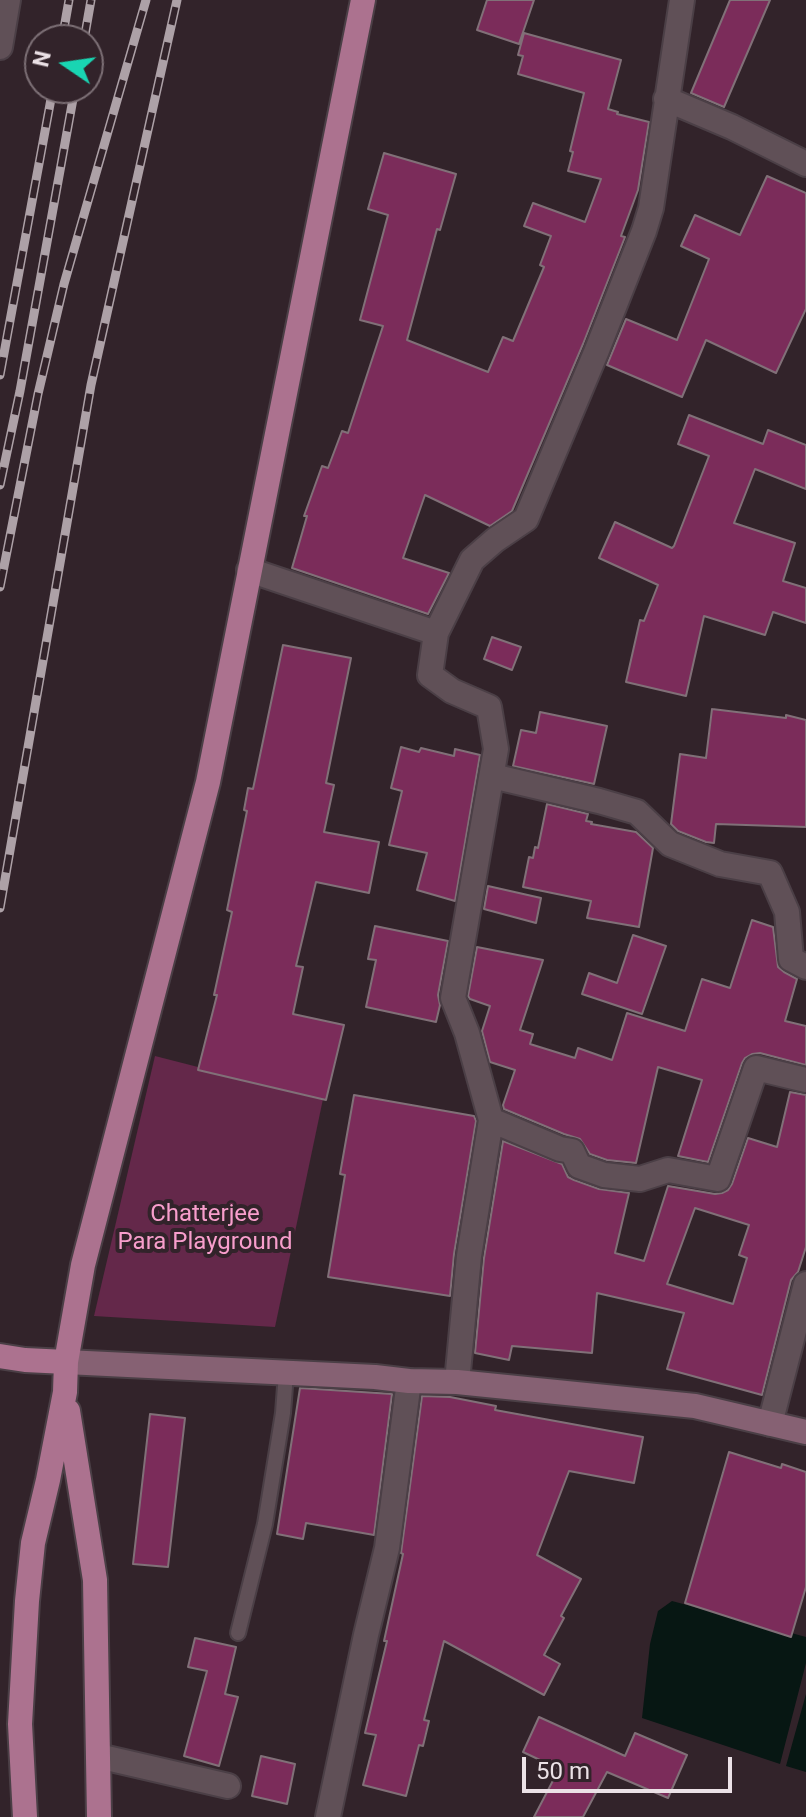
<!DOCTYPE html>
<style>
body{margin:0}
#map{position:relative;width:806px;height:1817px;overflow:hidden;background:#32232a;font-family:Roboto,sans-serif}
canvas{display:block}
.north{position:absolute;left:24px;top:24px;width:80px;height:80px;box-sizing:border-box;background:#32232a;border:2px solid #7c6f75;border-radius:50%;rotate:283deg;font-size:22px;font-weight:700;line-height:32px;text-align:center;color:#ebe1e6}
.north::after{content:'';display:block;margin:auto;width:28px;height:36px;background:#19d5b2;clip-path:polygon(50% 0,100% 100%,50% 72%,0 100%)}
.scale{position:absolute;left:522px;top:1757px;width:210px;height:36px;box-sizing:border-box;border:4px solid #ebe1e6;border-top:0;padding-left:10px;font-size:24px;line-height:28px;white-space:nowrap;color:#ebe1e6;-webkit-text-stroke:6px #32232a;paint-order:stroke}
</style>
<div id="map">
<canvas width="806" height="1817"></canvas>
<div class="north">N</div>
<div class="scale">50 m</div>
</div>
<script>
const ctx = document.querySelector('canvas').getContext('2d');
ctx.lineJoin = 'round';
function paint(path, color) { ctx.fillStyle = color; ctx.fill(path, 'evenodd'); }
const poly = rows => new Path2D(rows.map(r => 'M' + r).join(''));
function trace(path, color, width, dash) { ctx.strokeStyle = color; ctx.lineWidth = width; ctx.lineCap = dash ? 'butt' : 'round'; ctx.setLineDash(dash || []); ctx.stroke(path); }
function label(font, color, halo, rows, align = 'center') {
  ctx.font = font + ' Roboto,sans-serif'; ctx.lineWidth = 8; ctx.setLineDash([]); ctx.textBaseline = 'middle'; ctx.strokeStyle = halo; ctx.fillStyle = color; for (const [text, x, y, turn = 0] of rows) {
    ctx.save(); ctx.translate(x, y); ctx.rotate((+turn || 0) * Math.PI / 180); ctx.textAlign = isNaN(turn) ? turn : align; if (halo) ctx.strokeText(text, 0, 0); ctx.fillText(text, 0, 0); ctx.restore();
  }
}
const green = poly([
 [155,1056,323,1099,275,1327,94,1316]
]);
const water = poly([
 [672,1601,806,1637,806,1663,780,1764,642,1718,650,1644,658,1611],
 [806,1694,806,1772,786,1766]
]);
const building = poly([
 [487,0,534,0,519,44,477,30,487,0],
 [730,0,770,0,724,107,691,93,730,0],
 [524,33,621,60,608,109,618,112,617,114,649,122,638,190,621,236,625,237,583,344,512,511,490,526,425,495,403,558,449,573,428,614,292,568,307,516,304,516,322,466,328,468,342,431,348,433,383,326,360,320,388,215,368,209,384,153,456,174,440,230,437,229,407,340,488,372,503,337,513,341,544,267,540,265,551,236,524,226,533,203,585,222,601,179,568,171,573,152,570,151,584,93,518,74,523,56,518,55,524,33],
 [767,176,806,193,806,309,776,373,706,340,682,397,607,365,626,319,677,340,709,259,681,246,695,215,740,235,767,176],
 [689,415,763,444,768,430,806,445,806,489,755,469,734,523,795,543,783,581,806,588,806,623,773,612,765,635,704,616,686,696,626,682,640,620,644,621,658,585,599,558,615,522,672,548,674,546,709,456,678,444,689,415],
 [492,637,521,647,512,670,484,659,492,637],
 [283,645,351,658,326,783,334,785,324,832,379,842,369,893,316,882,296,966,303,967,293,1014,344,1025,326,1100,198,1070,217,995,214,995,232,912,227,910,247,811,244,810,248,788,253,789,283,645],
 [712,709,786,718,786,715,806,720,806,827,716,824,714,843,706,842,678,831,671,824,680,754,706,758,712,709],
 [540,712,607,726,594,784,513,766,521,730,536,733,540,712],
 [401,747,419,752,421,748,454,756,455,749,480,755,455,901,417,890,427,853,389,845,402,791,391,788,401,747],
 [547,804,588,814,586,821,592,822,591,824,636,832,653,848,639,927,587,918,591,901,523,887,529,857,533,858,535,847,538,848,547,804],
 [488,886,541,898,536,923,484,909,488,886],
 [752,920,773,927,778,967,784,972,797,979,785,1021,806,1026,806,1065,760,1053,752,1054,745,1058,742,1063,708,1162,678,1156,702,1080,658,1067,636,1163,607,1160,590,1154,580,1139,564,1134,504,1109,503,1105,515,1070,490,1062,482,1031,490,1006,470,999,468,996,477,947,543,960,520,1030,533,1034,530,1044,575,1058,578,1048,612,1060,627,1013,685,1031,702,979,730,988,752,920],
 [375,926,448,941,438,995,440,1005,436,1022,366,1007,376,960,368,959,375,926],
 [633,935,666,946,642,1014,582,994,589,973,617,983,633,935],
 [790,1092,806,1095,806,1247,798,1272,791,1280,762,1395,667,1369,684,1313,597,1293,592,1353,512,1346,509,1360,475,1353,484,1258,503,1141,562,1164,568,1177,574,1180,599,1189,629,1193,615,1253,644,1261,668,1186,715,1194,722,1193,728,1190,732,1184,748,1138,777,1147,790,1092],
 [695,1208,749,1225,739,1255,747,1258,733,1304,667,1284,695,1208],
 [354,1095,474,1116,476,1121,454,1254,450,1296,328,1277,345,1175,340,1174,354,1095],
 [300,1388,392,1394,374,1535,306,1523,303,1539,277,1534,300,1388],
 [422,1396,450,1397,496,1406,495,1410,643,1437,634,1483,569,1471,537,1555,581,1579,561,1616,564,1618,544,1655,560,1664,544,1695,444,1641,424,1720,429,1721,423,1746,419,1745,406,1796,363,1785,376,1735,365,1733,387,1641,384,1641,403,1554,401,1553,422,1396],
 [150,1414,185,1418,168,1567,133,1564,150,1414],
 [729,1452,781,1468,782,1464,806,1472,806,1587,791,1637,685,1603,729,1452],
 [195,1638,236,1647,225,1694,238,1697,219,1766,184,1756,207,1671,188,1667,195,1638],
 [539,1717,625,1756,635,1733,687,1755,668,1798,607,1772,583,1817,534,1817,559,1769,523,1752,539,1717],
 [261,1756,295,1764,287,1804,252,1796,261,1756]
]);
const lane = poly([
 [238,1633,265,1524,283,1413,286,1373]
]);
const street = poly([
 [0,47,8,0],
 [666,99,732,127,806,164],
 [249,570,436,633],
 [492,776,599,801,637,812,670,844,720,864,770,873,787,912,791,959,806,967],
 [491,1120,560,1149,572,1151,579,1166,604,1175,640,1179,668,1170,718,1179,756,1068,806,1080],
 [457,1382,469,1256,491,1120,467,1033,453,998,496,749,489,707,452,691,430,675,436,633,472,560,495,540,526,519,597,350,644,231,651,208,682,0],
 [770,1424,806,1284],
 [98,1756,228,1786],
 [328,1817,366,1635,387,1548,409,1381]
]);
const secondary = poly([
 [66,1362,375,1377,409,1381,457,1382,695,1406,806,1432]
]);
const primary = poly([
 [0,1356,25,1360,66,1362],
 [68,1411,95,1580,99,1817],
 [25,1817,20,1724,27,1601,33,1543,48,1480,65,1392,66,1362,83,1265,208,782,363,0]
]);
const rail = poly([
 [62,40,69,0],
 [84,40,91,0],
 [0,375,53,88],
 [0,485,20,391,75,88],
 [0,587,38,394,64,284,146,0],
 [0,908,91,385,177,0]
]);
const parkNames = [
 ["Chatterjee",205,1215],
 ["Para Playground",205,1243]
];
paint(green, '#64284a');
paint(water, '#071713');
paint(building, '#7b2c5a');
trace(building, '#817078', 2);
trace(lane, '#4b3f46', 18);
trace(street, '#4b3f46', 28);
trace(secondary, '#4b3f46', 28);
trace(primary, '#4b3f46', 28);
trace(lane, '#605057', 14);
trace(street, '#605057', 24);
trace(secondary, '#866173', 24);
trace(primary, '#ac728f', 24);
trace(rail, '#ada1a7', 9);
trace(rail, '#32232a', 6, [18]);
label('24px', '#f89ecc', '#32232a', parkNames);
</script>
